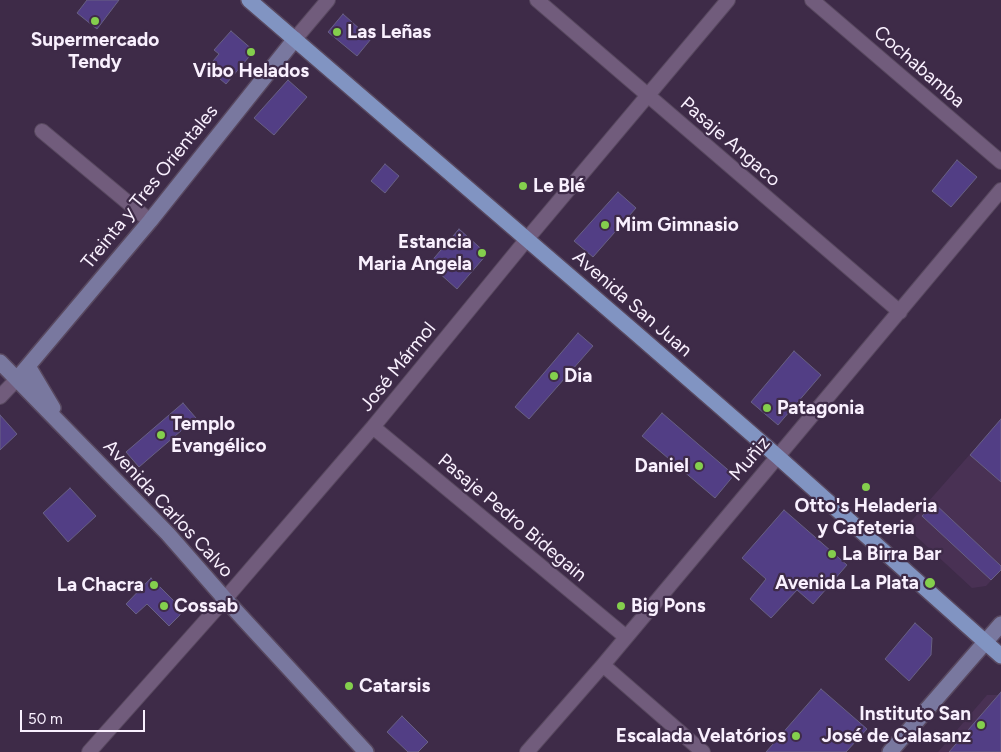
<!DOCTYPE html>
<meta charset="utf-8">
<style>
body{margin:0}
#map{position:relative;width:1001px;height:752px;overflow:hidden;background:#3e2b48;font-family:Figtree,sans-serif}
canvas{display:block}
.scale{position:absolute;left:20px;top:710px;width:125px;height:22px;box-sizing:border-box;border:2px solid #f9f0fe;border-top:0;padding-left:6px;font-size:15px;line-height:18px;white-space:nowrap;color:#f9f0fe;-webkit-text-stroke:4px #3e2b48;paint-order:stroke}
</style>
<div id="map">
<canvas width="1001" height="752"></canvas>
<div class="scale">50 m</div>
</div>
<script>
const ctx = document.querySelector('canvas').getContext('2d');
ctx.lineJoin = 'round';
function paint(path, color) { ctx.fillStyle = color; ctx.fill(path, 'evenodd'); }
const poly = rows => new Path2D(rows.map(r => 'M' + r).join(''));
function trace(path, color, width, dash) { ctx.strokeStyle = color; ctx.lineWidth = width; ctx.lineCap = dash ? 'butt' : 'round'; ctx.setLineDash(dash || []); ctx.stroke(path); }
function label(font, color, halo, rows, align = 'center') {
  ctx.font = font + ' Figtree,sans-serif'; ctx.lineWidth = 4.5; ctx.setLineDash([]); ctx.textBaseline = 'middle'; ctx.strokeStyle = halo; ctx.fillStyle = color; for (const [text, x, y, turn = 0] of rows) {
    ctx.save(); ctx.translate(x, y); ctx.rotate((+turn || 0) * Math.PI / 180); ctx.textAlign = isNaN(turn) ? turn : align; if (halo) ctx.strokeText(text, 0, 0); ctx.fillText(text, 0, 0); ctx.restore();
  }
}
const built = poly([
 [1001,419,1001,570,986,586,972,588,906,527],
 [987,695,998,695,1001,697,1001,752,938,752]
]);
const building = poly([
 [87,0,119,0,97,29,77,13,87,0],
 [343,14,371,39,357,56,328,32,343,14],
 [231,31,254,51,226,84,207,68,219,54,214,50,231,31],
 [288,80,307,97,274,135,254,118,288,80],
 [957,160,977,177,951,207,932,191,957,160],
 [385,164,399,176,385,193,371,181,385,164],
 [618,192,636,208,593,257,574,241,618,192],
 [459,229,487,254,457,289,429,264,459,229],
 [578,333,593,346,529,419,515,407,578,333],
 [794,351,821,375,778,425,751,402,794,351],
 [183,403,196,418,139,467,126,452,183,403],
 [662,413,734,475,715,498,642,436,662,413],
 [0,415,17,434,0,450,0,415],
 [1001,419,1001,482,970,455,1001,419],
 [70,488,96,516,68,542,43,513,70,488],
 [934,503,1001,566,1001,570,991,580,922,516,934,503],
 [784,510,847,565,813,604,797,590,771,618,750,599,766,579,742,558,784,510],
 [151,578,181,608,180,615,169,626,147,604,136,614,126,604,151,578],
 [915,623,932,638,931,655,909,681,885,659,915,623],
 [821,689,867,729,846,752,766,752,821,689],
 [1001,692,1001,752,949,752,1001,692],
 [402,716,428,742,418,752,408,752,387,732,402,716]
]);
const street = poly([
 [537,0,900,312],
 [812,0,1001,162],
 [295,39,328,0],
 [42,131,150,221],
 [0,397,17,379],
 [373,427,626,637],
 [603,665,703,752],
 [89,752,225,599,373,427,527,239,728,0],
 [527,752,603,665,1001,190]
]);
const secondary = poly([
 [0,362,168,534,225,599,366,752],
 [28,366,53,408],
 [17,379,150,221,295,39],
 [890,752,1001,624]
]);
const primary = poly([
 [249,0,631,329,777,456,1001,656]
]);
const markers = [
 [95,21,5,"#84cf4d"],
 [337,32,5,"#84cf4d"],
 [251,52,5,"#84cf4d"],
 [523,186,5,"#84cf4d"],
 [605,225,5,"#84cf4d"],
 [482,253,5,"#84cf4d"],
 [554,376,5,"#84cf4d"],
 [767,408,5,"#84cf4d"],
 [161,435,5,"#84cf4d"],
 [699,466,5,"#84cf4d"],
 [866,487,5,"#84cf4d"],
 [832,554,5,"#84cf4d"],
 [930,583,6,"#84cf4d"],
 [154,585,5,"#84cf4d"],
 [164,606,5,"#84cf4d"],
 [621,606,5,"#84cf4d"],
 [349,686,5,"#84cf4d"],
 [981,725,5,"#84cf4d"],
 [796,736,5,"#84cf4d"]
];
const poiNames = [
 ["Las Leñas",347,32],
 ["Supermercado",95,40,"center"],
 ["Tendy",95,62,"center"],
 ["Vibo Helados",251,71,"center"],
 ["Le Blé",533,186],
 ["Mim Gimnasio",615,225],
 ["Estancia",472,242,"right"],
 ["Maria Angela",472,264,"right"],
 ["Dia",564,376],
 ["Patagonia",777,408],
 ["Templo",171,424],
 ["Evangélico",171,446],
 ["Daniel",689,466,"right"],
 ["Otto's Heladeria",866,506,"center"],
 ["y Cafeteria",866,528,"center"],
 ["La Birra Bar",842,554],
 ["Avenida La Plata",919,583,"right"],
 ["La Chacra",144,585,"right"],
 ["Cossab",174,606],
 ["Big Pons",631,606],
 ["Catarsis",359,686],
 ["Instituto San",971,714,"right"],
 ["José de Calasanz",971,736,"right"],
 ["Escalada Velatórios",786,736,"right"]
];
const streetNames = [
 ["Cochabamba",919,67,41],
 ["Pasaje Angaco",730,142,41],
 ["Treinta y Tres Orientales",150,187,-51],
 ["Avenida San Juan",632,304,41],
 ["José Mármol",398,367,-51],
 ["Muñiz",750,459,-50],
 ["Avenida Carlos Calvo",168,509,47],
 ["Pasaje Pedro Bidegain",512,518,40]
];
paint(built, '#493154');
paint(building, '#523e85');
trace(building, '#686083', 1);
trace(street, '#58485f', 16);
trace(secondary, '#58485f', 18);
trace(primary, '#58485f', 18);
trace(street, '#715c7c', 14);
trace(secondary, '#79789f', 15);
trace(primary, '#8194c2', 15);
for (const [x, y, r, color] of markers) { const dot = new Path2D(); dot.arc(x, y, r, 0, 2 * Math.PI); ctx.fillStyle = color; ctx.fill(dot); trace(dot, '#3e2b48', 2); }
label('bold 19px', '#f9f0fe', '#3e2b48', poiNames, 'left');
label('19px', '#f9f0fe', '#3e2b48', streetNames);
</script>
